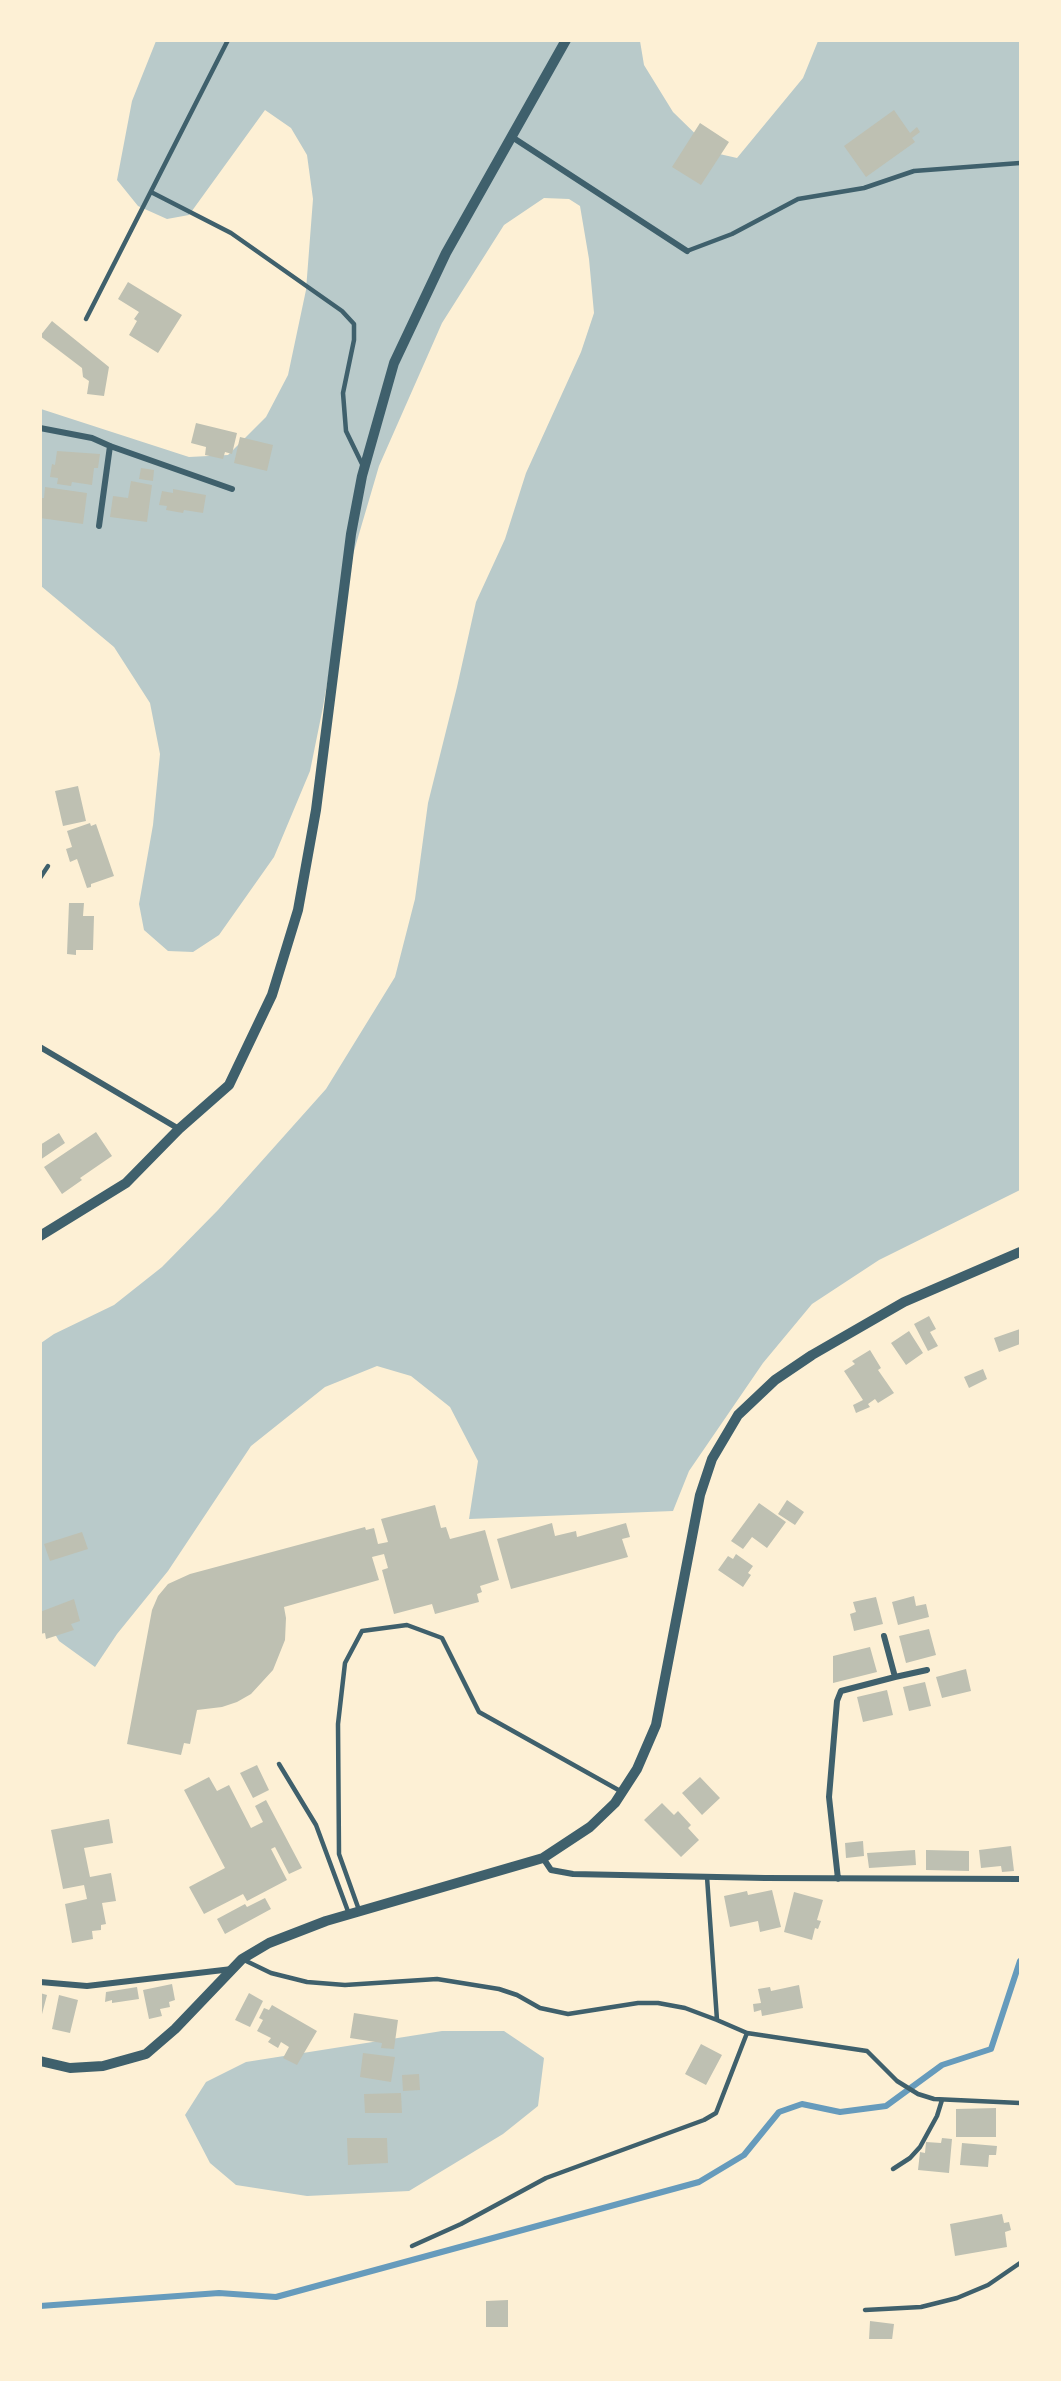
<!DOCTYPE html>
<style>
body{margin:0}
#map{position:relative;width:1061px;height:2381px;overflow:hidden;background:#fdf0d5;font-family:Bitter,serif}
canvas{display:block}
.frame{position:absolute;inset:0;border:42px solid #fdf0d5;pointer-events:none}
</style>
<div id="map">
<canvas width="1061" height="2381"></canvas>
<div class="frame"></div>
</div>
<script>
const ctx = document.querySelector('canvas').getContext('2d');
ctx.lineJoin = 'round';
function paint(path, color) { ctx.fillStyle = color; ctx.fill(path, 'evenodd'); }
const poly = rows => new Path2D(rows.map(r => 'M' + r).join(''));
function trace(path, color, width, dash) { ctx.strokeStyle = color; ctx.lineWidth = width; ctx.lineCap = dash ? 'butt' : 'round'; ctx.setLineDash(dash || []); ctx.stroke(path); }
const green = poly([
 [156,41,640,41,644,65,673,112,715,153,737,158,803,78,818,41,1020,41,1020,1190,879,1260,812,1304,763,1363,689,1471,673,1511,469,1519,478,1461,450,1407,411,1376,377,1366,325,1387,251,1446,168,1571,117,1634,95,1667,59,1641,41,1610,41,1343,54,1334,114,1305,162,1267,218,1210,326,1089,395,977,415,899,428,803,457,687,476,602,505,539,526,473,581,352,594,313,589,259,580,206,569,199,544,198,504,225,442,323,379,466,344,585,323,707,310,771,274,857,219,935,193,952,168,951,144,930,139,904,153,825,160,754,150,703,114,647,41,586,41,409,189,457,228,455,266,417,288,375,306,290,313,199,307,155,291,128,265,110,189,215,167,219,138,206,117,180,132,101],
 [442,2031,504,2031,544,2058,538,2106,503,2134,409,2191,307,2196,236,2185,210,2163,185,2115,206,2082,246,2062]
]);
const stream = poly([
 [40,2306,219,2293,276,2297,699,2182,744,2155,779,2112,802,2104,840,2112,886,2106,942,2065,991,2049,1020,1961]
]);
const building = poly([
 [894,110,910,133,917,127,920,132,912,138,915,142,866,177,844,146],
 [700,123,729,142,701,185,672,167],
 [128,282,182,315,158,353,129,335,137,321,134,319,139,312,118,299],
 [52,321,109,367,104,396,87,394,89,381,83,377,82,368,40,336],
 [196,423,237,433,232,454,225,452,223,459,205,455,206,447,191,443],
 [240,437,273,445,267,471,234,463],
 [57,451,100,454,98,468,94,468,92,485,72,482,71,486,57,484,58,478,50,477,52,464,55,465],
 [141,468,154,470,153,481,139,479],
 [131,481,152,485,147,522,110,517,113,496,128,498],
 [45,487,87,493,83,524,40,518,41,498,44,498],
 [173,489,206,495,203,513,184,510,183,513,166,510,167,506,159,505,162,491,173,493],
 [78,786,86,821,63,826,55,791],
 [90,823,91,826,96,824,114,876,91,884,91,887,87,888,77,859,70,862,66,849,72,847,67,831],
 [69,903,84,903,83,916,94,916,93,950,76,950,76,955,67,954],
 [96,1132,112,1156,80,1178,82,1180,62,1194,44,1167],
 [59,1133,65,1143,40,1160,40,1145],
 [929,1316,936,1329,930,1332,938,1346,928,1351,914,1324],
 [1020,1329,1020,1344,999,1352,994,1338],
 [909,1331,923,1353,906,1365,891,1343],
 [870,1350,881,1368,878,1370,894,1393,878,1403,875,1399,868,1404,870,1407,856,1413,853,1405,863,1400,844,1371,855,1364,852,1361],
 [983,1369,987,1379,969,1388,964,1377],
 [787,1500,804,1512,795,1525,778,1514],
 [759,1503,786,1522,767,1548,752,1537,743,1549,731,1541],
 [435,1505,441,1528,446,1527,450,1539,485,1530,499,1580,480,1586,482,1592,477,1594,479,1602,435,1614,432,1604,394,1614,382,1570,388,1568,384,1554,372,1557,379,1580,284,1607,286,1618,285,1640,273,1670,251,1694,237,1702,222,1707,197,1710,190,1744,184,1743,181,1755,127,1744,152,1610,158,1596,168,1584,190,1574,365,1527,366,1530,374,1528,378,1544,388,1542,381,1519],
 [552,1523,555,1536,576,1531,577,1537,626,1523,630,1537,622,1539,628,1557,511,1589,497,1539],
 [82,1532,88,1549,50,1561,44,1544],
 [736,1554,753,1566,748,1573,751,1575,743,1587,718,1570,728,1556,733,1559],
 [914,1596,916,1606,926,1604,929,1617,898,1625,892,1602],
 [876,1597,883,1624,854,1631,850,1614,856,1612,853,1602],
 [74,1599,80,1621,71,1624,74,1630,46,1639,45,1633,40,1634,40,1612],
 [929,1629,936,1655,906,1663,899,1636],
 [870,1647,877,1672,833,1683,833,1656],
 [966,1669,971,1691,942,1698,936,1677],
 [925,1682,931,1706,909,1711,903,1687],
 [887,1690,893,1715,863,1722,857,1697],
 [257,1765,269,1790,253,1798,240,1773],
 [209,1777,217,1791,229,1785,251,1828,263,1822,255,1806,266,1800,302,1868,289,1874,275,1847,271,1849,287,1880,247,1901,243,1894,204,1914,189,1887,225,1868,184,1790],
 [700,1777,720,1798,702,1815,682,1793],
 [662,1803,674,1815,678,1811,691,1825,688,1828,699,1840,681,1857,644,1820],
 [109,1819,113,1843,84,1848,90,1877,111,1873,116,1901,102,1903,106,1924,101,1925,101,1930,92,1931,93,1939,72,1943,65,1904,87,1899,84,1885,63,1889,51,1830],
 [863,1841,864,1856,846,1858,845,1843],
 [1011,1846,1014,1871,1002,1872,1001,1866,981,1868,979,1850],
 [915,1850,916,1865,869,1868,867,1853],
 [926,1850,969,1851,969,1871,926,1870],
 [772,1890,781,1927,760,1932,758,1921,730,1927,724,1896,747,1891,748,1895],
 [794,1892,823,1900,817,1920,821,1921,818,1929,815,1928,812,1940,784,1932],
 [265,1898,271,1909,225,1934,217,1919,245,1904,247,1907],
 [172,1984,175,2000,169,2002,170,2007,160,2009,162,2016,149,2019,143,1990],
 [799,1985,803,2008,762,2016,761,2010,754,2012,753,2004,761,2003,758,1989,770,1987,771,1991],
 [137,1987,139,1999,112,2003,112,2000,105,2002,106,1992],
 [40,1993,47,1995,41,2018,40,2017],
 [249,1993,263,2001,250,2027,235,2020],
 [59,1995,78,2000,70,2033,52,2029],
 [272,2005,317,2031,297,2065,283,2058,289,2047,281,2042,278,2048,268,2042,271,2038,257,2031,263,2020,259,2018,264,2008,269,2010],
 [354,2013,398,2020,394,2049,381,2048,382,2043,350,2038],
 [701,2044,722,2055,706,2085,685,2074],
 [363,2053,395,2057,391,2082,360,2077],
 [419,2074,420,2090,403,2091,402,2075],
 [401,2093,402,2113,365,2113,364,2094],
 [996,2108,996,2137,956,2137,956,2109],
 [347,2138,387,2138,388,2163,348,2165],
 [942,2138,952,2139,949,2173,918,2170,920,2152,925,2153,926,2142,941,2143],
 [962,2143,997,2146,996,2155,989,2155,988,2167,960,2165],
 [1002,2214,1004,2223,1009,2222,1011,2230,1005,2232,1007,2247,955,2256,950,2224],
 [508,2300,508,2327,486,2327,486,2301],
 [870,2321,894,2324,892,2340,869,2340]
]);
const service = poly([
 [151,192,231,233,342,311,354,324,354,340,343,393,346,431,363,466],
 [687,251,732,234,798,199,864,188,914,171,1020,163],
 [86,319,228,40],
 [40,878,48,866],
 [279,1764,316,1825,349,1914],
 [359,1910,339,1854,338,1724,345,1663,362,1631,407,1625,442,1638,479,1712,622,1792],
 [242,1959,271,1973,307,1982,345,1985,437,1979,499,1989,517,1995,540,2008,568,2014,638,2003,658,2003,685,2008,717,2020],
 [747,2033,867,2051,897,2081,918,2094,934,2099,1020,2103],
 [893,2169,910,2158,920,2147,937,2116,942,2100],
 [412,2246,461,2224,546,2178,704,2120,716,2113,747,2033,717,2020,707,1877],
 [865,2310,921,2307,957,2298,988,2285,1020,2263]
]);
const minor = poly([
 [512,137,687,251],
 [40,428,92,438,110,446,232,489],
 [99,526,110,446],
 [40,1047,179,1129],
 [895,1677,927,1670],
 [543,1858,551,1870,573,1874,765,1878,1020,1879],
 [838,1879,829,1797,837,1701,841,1691,895,1677,884,1636],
 [40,1982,87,1986,232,1969]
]);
const tertiary = poly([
 [40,1236,126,1183,179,1129,229,1085,272,995,298,910,316,810,351,534,362,476,394,363,446,253,566,40],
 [40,2061,70,2068,103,2066,146,2054,175,2029,242,1959,269,1943,326,1921,543,1858,590,1827,615,1803,637,1769,656,1725,700,1495,712,1459,738,1415,775,1380,812,1355,904,1302,1020,1252]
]);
paint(green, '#b9caca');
trace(stream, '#669bbc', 6);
paint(building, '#bec0b2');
trace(service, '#3f606c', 4.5);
trace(minor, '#3f606c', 6);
trace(tertiary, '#3f606c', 10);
</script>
